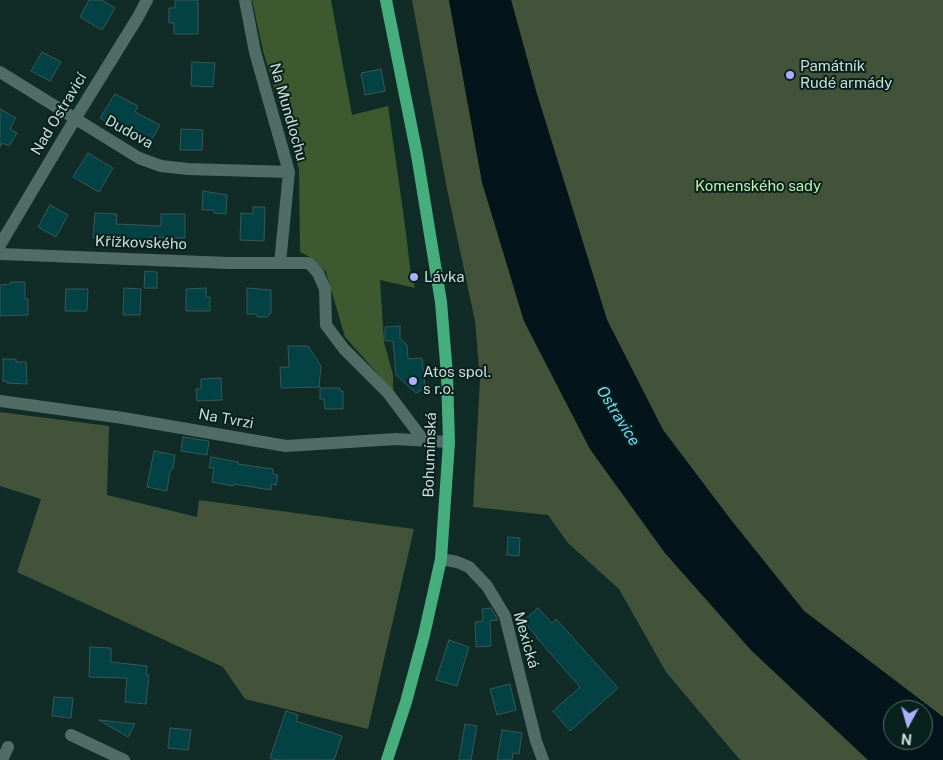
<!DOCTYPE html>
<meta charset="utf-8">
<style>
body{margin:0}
#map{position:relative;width:943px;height:760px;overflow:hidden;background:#112c27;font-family:"Public Sans",sans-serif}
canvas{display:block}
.north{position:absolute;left:883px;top:700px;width:50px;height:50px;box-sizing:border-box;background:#07221d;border:1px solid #576d68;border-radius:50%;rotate:186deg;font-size:14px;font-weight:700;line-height:20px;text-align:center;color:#ceddd9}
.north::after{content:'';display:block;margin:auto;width:18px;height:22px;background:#acaffb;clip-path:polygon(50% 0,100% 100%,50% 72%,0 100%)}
</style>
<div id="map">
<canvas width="943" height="760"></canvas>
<div class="north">N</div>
</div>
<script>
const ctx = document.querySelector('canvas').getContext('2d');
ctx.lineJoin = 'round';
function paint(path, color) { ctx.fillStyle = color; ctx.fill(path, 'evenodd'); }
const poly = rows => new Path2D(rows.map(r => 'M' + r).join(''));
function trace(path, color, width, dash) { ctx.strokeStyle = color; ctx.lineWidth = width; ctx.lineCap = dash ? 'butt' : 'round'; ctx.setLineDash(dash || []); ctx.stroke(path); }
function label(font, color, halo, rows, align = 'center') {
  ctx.font = font + ' "Public Sans",sans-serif'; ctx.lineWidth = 4; ctx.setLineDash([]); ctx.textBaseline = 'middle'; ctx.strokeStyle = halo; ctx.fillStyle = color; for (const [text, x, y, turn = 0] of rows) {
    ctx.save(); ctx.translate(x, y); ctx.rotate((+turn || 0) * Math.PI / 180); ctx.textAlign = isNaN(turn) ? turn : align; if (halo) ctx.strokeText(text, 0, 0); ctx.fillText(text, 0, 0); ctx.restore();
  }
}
const green = poly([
 [412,0,449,0,482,182,524,321,590,449,665,553,751,650,868,760,740,760,666,672,619,589,568,543,548,515,473,507,480,380,475,321,447,189],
 [511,0,943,0,943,717,804,611,731,520,663,430,607,320,536,91],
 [0,412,109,426,107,495,197,517,199,500,414,529,368,729,245,699,223,667,17,572,41,499,0,486]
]);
const forest = poly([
 [252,0,331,0,352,115,388,106,404,218,411,275,415,288,380,280,384,342,393,375,393,391,345,337,326,272,312,258,300,252,299,169,263,51]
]);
const water = poly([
 [449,0,511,0,536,91,607,320,663,430,731,520,804,611,943,717,943,760,868,760,751,650,665,553,590,449,524,321,482,182],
 [893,710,923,710,923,740,893,740]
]);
const building = poly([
 [89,0,102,0,115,8,102,30,80,17,89,0],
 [175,0,198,0,198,34,174,34,174,23,169,23,169,8,175,8,175,0],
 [42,52,61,62,50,81,31,71,42,52],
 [192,62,215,63,213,87,191,86,192,62],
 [381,69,385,91,365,95,361,73,381,69],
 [115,94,138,106,135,112,160,125,148,146,127,134,100,118,115,94],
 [0,109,16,118,10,129,17,133,9,146,2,143,0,147,0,109],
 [181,129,203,130,202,150,180,150,181,129],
 [88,153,113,168,99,192,73,177,88,153],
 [203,191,227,195,226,214,214,213,214,210,202,210,203,191],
 [50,205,68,215,56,237,38,227,50,205],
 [253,207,265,207,264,241,240,240,241,213,253,214,253,207],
 [95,213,117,214,116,224,161,226,161,214,185,214,185,238,149,237,148,241,93,238,95,213],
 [145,271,157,272,157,288,144,288,145,271],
 [11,282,25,282,25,299,28,299,28,315,0,316,0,285,11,284,11,282],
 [124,288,141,289,140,315,123,315,124,288],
 [206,288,206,297,210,297,210,311,186,311,186,289,206,288],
 [247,288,271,290,271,313,267,317,258,317,256,314,247,314,247,288],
 [66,289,88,289,87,311,65,311,66,289],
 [400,326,400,339,407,345,408,359,422,358,425,388,416,393,396,375,393,341,385,341,385,327,400,326],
 [288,346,308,346,321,366,319,387,281,388,280,367,289,367,288,346],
 [3,359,16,359,16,362,26,362,27,384,7,383,7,381,3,381,3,359],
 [221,378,222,400,197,401,196,389,201,389,201,379,221,378],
 [320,388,340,388,340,391,343,391,343,409,325,409,324,399,320,399,320,388],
 [183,437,209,441,207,455,181,451,183,437],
 [154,451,175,455,173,469,170,471,167,491,147,487,154,451],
 [211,457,238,462,238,464,273,469,273,474,278,475,276,485,271,484,271,490,234,484,233,486,212,482,214,468,209,468,211,457],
 [508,537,520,538,519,556,507,555,508,537],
 [491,608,498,620,490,621,491,646,476,647,475,622,483,621,482,609,491,608],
 [538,608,552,623,556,619,618,688,570,731,553,711,580,687,536,637,537,637,523,621,538,608],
 [449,640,469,647,457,686,436,680,449,640],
 [90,647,111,648,111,662,147,666,146,675,149,675,146,704,125,702,127,678,89,677,90,647],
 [510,684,516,710,497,715,490,689,510,684],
 [54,697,73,698,71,718,52,716,54,697],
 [286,711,298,715,296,721,342,736,334,760,277,760,270,758,286,711],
 [99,720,135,724,128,737,99,720],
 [465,724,477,726,471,760,459,760,465,724],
 [170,728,191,730,188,750,168,748,170,728],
 [502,730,522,733,519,754,513,753,512,760,497,760,502,730]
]);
const minor = poly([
 [245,0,255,52,289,172,280,263],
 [0,72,139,158,161,166,188,169,289,172],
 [0,245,75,119,138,17,147,0],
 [0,254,229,263,309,263,318,273,325,289,326,325,344,349,388,393,424,441],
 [0,401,123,418,286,446,396,439,449,442],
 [441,559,457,562,469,567,487,586,505,616,536,741,543,760],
 [71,735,124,760],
 [2,760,8,747]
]);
const major = poly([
 [386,0,417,155,441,302,447,375,449,442,441,559,424,635,406,702,387,760]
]);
const markers = [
 [790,75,5,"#acaffb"],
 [414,277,5,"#acaffb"],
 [413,381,5,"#acaffb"]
];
const poiNames = [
 ["Památník",800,66],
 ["Rudé armády",800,83],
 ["Lávka",424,277],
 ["Atos spol.",423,372],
 ["s r.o.",423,389]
];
const streetNames = [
 ["Na Mundlochu",288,112,74],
 ["Nad Ostravicí",59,114,-59],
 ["Dudova",129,132,29],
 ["Křížkovského",141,243,2],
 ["Na Tvrzi",226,419,10],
 ["Bohumínská",430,455,-88],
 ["Mexická",526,640,74]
];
const parkNames = [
 ["Komenského sady",758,186]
];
const waterNames = [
 ["Ostravice",618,416,58]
];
paint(green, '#42533a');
paint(forest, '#3d5930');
paint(water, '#03151b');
paint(building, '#034244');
trace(building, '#3a5758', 1);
trace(minor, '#506c65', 12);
trace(major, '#46ad7d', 12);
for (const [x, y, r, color] of markers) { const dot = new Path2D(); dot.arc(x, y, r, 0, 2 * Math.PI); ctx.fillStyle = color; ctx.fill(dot); trace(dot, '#07221d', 2); }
label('15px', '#ceddd9', '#07221d', poiNames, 'left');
label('15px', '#ceddd9', '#07221d', streetNames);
label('15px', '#c0eeab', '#07221d', parkNames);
label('italic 16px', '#75d8f6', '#07221d', waterNames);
</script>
